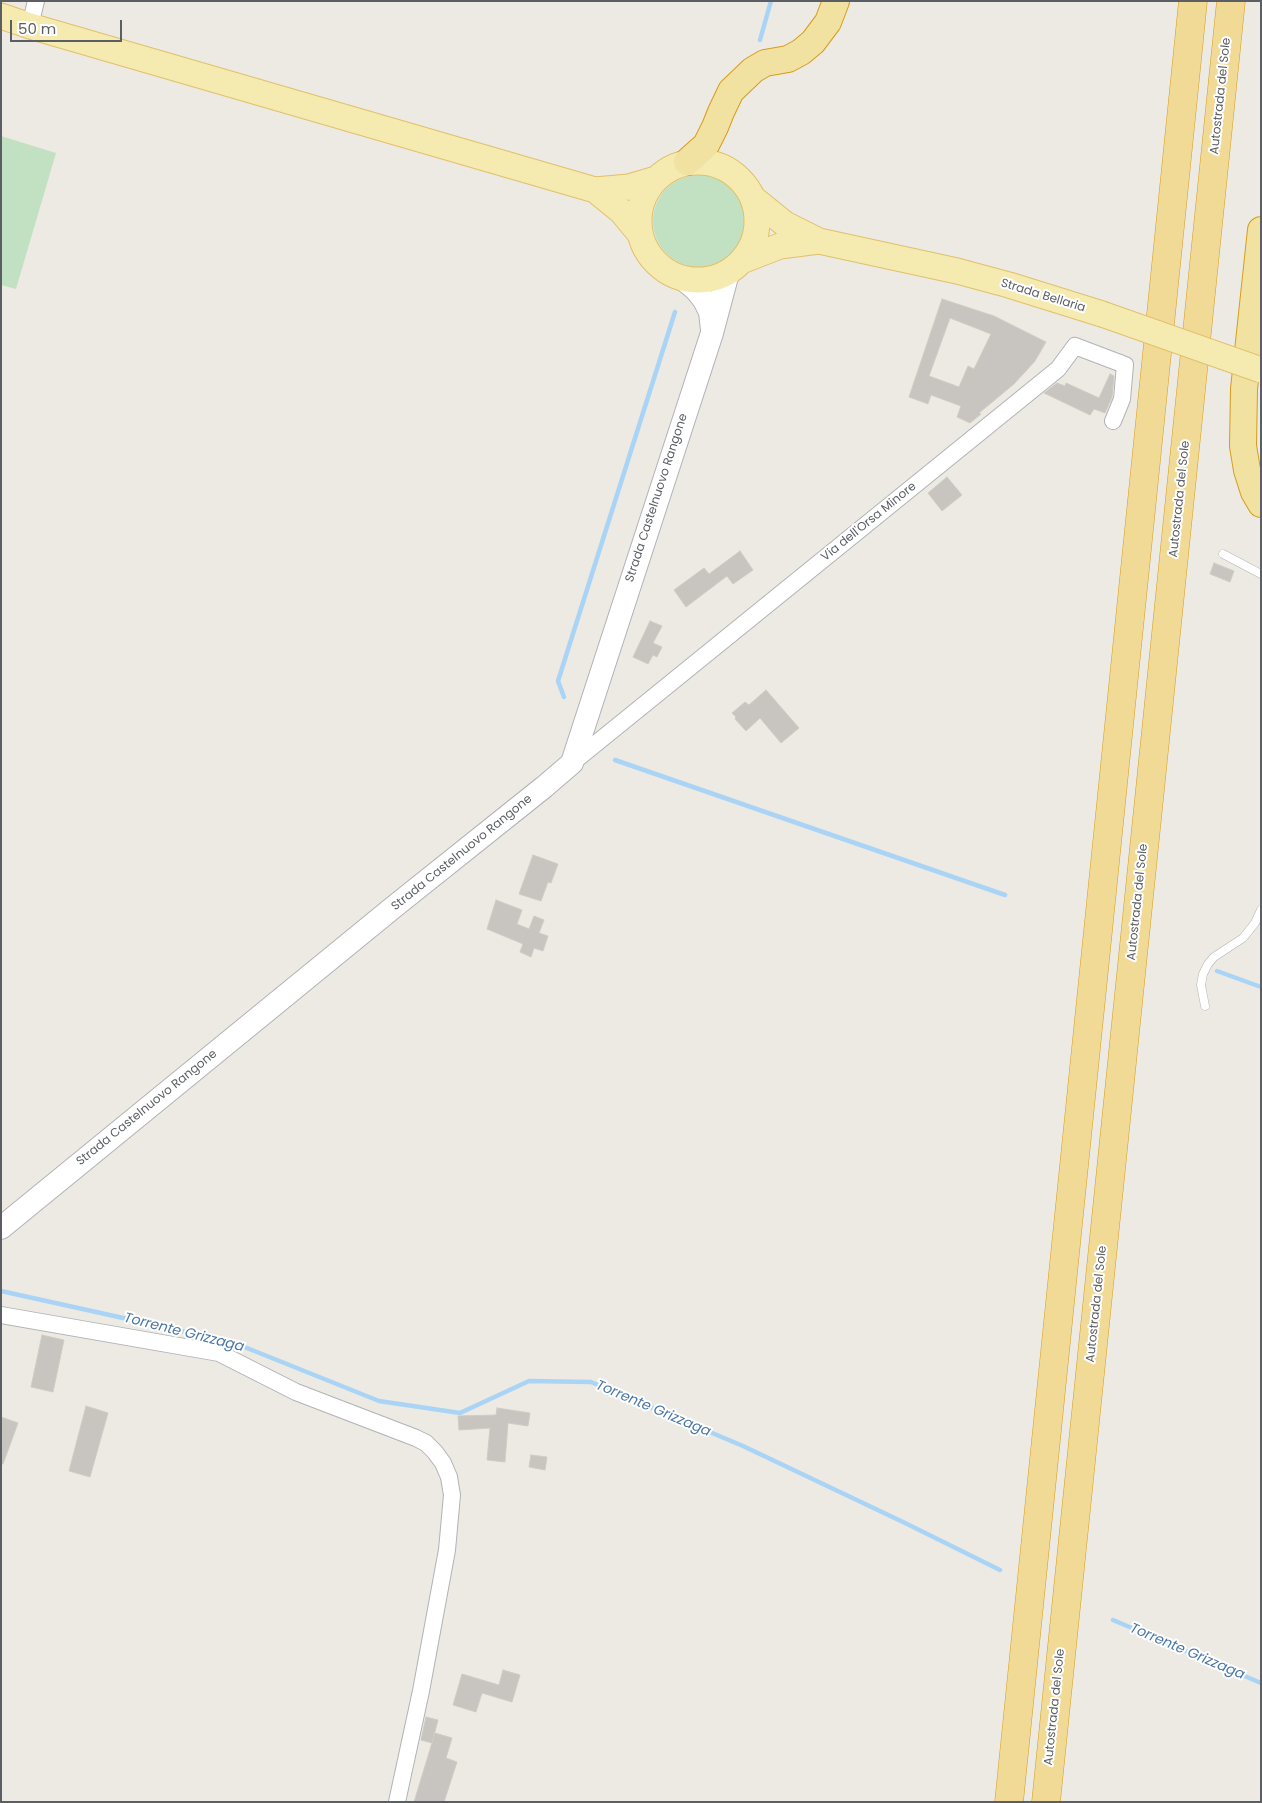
<!DOCTYPE html>
<style>
body{margin:0}
#map{position:relative;width:1262px;height:1803px;overflow:hidden;background:#eceae3;font-family:Poppins,sans-serif}
canvas{display:block}
.frame{position:absolute;inset:0;border:2px solid #5b5e62;pointer-events:none}
.scale{position:absolute;left:10px;top:20px;width:112px;height:22px;box-sizing:border-box;border:2px solid #5b5e62;border-top:0;padding-left:6px;font-size:15px;line-height:18px;white-space:nowrap;color:#5b5e62;-webkit-text-stroke:4px #fff;paint-order:stroke}
</style>
<div id="map">
<canvas width="1262" height="1803"></canvas>
<div class="frame"></div>
<div class="scale">50 m</div>
</div>
<script>
const ctx = document.querySelector('canvas').getContext('2d');
ctx.lineJoin = 'round';
function paint(path, color) { ctx.fillStyle = color; ctx.fill(path, 'evenodd'); }
const poly = rows => new Path2D(rows.map(r => 'M' + r).join(''));
function trace(path, color, width, dash) { ctx.strokeStyle = color; ctx.lineWidth = width; ctx.lineCap = dash ? 'butt' : 'round'; ctx.setLineDash(dash || []); ctx.stroke(path); }
function label(font, color, halo, rows, align = 'center') {
  ctx.font = font + ' Poppins,sans-serif'; ctx.lineWidth = 4; ctx.setLineDash([]); ctx.textBaseline = 'middle'; ctx.strokeStyle = halo; ctx.fillStyle = color; for (const [text, x, y, turn = 0] of rows) {
    ctx.save(); ctx.translate(x, y); ctx.rotate((+turn || 0) * Math.PI / 180); ctx.textAlign = isNaN(turn) ? turn : align; if (halo) ctx.strokeText(text, 0, 0); ctx.fillText(text, 0, 0); ctx.restore();
  }
}
const green = poly([
 [1,136,56,153,16,289,1,285],
 '653 221a46 46 0 1 1 92 0a46 46 0 1 1-92 0Z'
]);
const stream = poly([
 [760,40,771,1],
 [564,697,558,681,675,312],
 [615,760,1005,895],
 [1217,971,1261,987],
 [1,1291,232,1342,379,1401,460,1413,529,1381,591,1382,743,1446,903,1522,1000,1570],
 [1113,1620,1261,1683]
]);
const building = poly([
 [942,299,994,316,1046,342,1035,361,1014,384,979,413,981,414,970,423,957,417,961,406,931,395,928,404,909,397,942,299],
 [950,318,991,334,974,369,968,366,959,387,929,376,950,318],
 [1110,374,1114,376,1112,397,1105,413,1094,409,1090,415,1044,393,1057,383,1065,386,1066,383,1099,398,1110,374],
 [947,477,962,495,942,511,928,493,947,477],
 [740,551,753,570,733,584,727,576,686,607,674,590,704,568,709,574,740,551],
 [1214,563,1234,571,1230,582,1210,574,1214,563],
 [650,621,662,626,653,643,662,647,657,657,653,655,648,664,633,657,650,621],
 [766,690,799,728,781,743,760,718,746,731,735,719,736,717,732,713,745,702,749,705,766,690],
 [533,855,558,864,551,883,548,882,541,901,519,894,533,855],
 [496,900,522,910,517,924,529,929,534,916,544,920,539,933,548,936,543,951,534,948,531,957,520,952,523,944,487,929,496,900],
 [42,1335,64,1340,53,1392,31,1387,42,1335],
 [86,1406,108,1413,90,1477,69,1471,86,1406],
 [497,1408,530,1413,528,1426,508,1423,505,1462,487,1460,490,1428,459,1430,458,1416,496,1415,497,1408],
 [1,1417,18,1423,3,1464,1,1464,1,1417],
 [531,1455,547,1457,545,1470,529,1467,531,1455],
 [503,1670,520,1675,512,1702,482,1693,476,1712,453,1705,462,1674,499,1685,503,1670],
 [426,1717,438,1720,432,1743,421,1740,426,1717],
 [435,1733,452,1738,446,1758,457,1762,444,1802,414,1802,435,1733]
]);
const service = poly([
 [1223,554,1261,574],
 [1205,1006,1201,985,1203,974,1208,964,1214,957,1243,938,1255,923,1261,910]
]);
const minor = poly([
 [30,26,36,1],
 [572,763,1058,369,1075,346,1125,365,1122,399,1113,421],
 [1,1315,219,1353,296,1392,416,1438,426,1443,435,1452,443,1463,449,1477,452,1495,447,1550,421,1691,397,1802]
]);
const secondary = poly([
 [683,279,695,289,704,300,710,312,712,330],
 [1,1228,395,906,544,787,572,763,712,333,728,273]
]);
const primary = poly([
 [1,16,30,26,595,190,629,187,656,179],
 '639 221a59 59 0 1 1 118 0a59 59 0 1 1-118 0Z',
 [595,190,621,211,640,234],
 [754,199,785,224,819,241,957,271,1009,285,1102,314],
 [744,260,780,246,819,241]
]);
const trunk = poly([
 [687,162,706,145,715,127,721,112,731,91,753,70,765,63,788,59,801,52,813,42,828,22,836,1],
 [1261,230,1244,389,1243,446,1247,470,1254,492,1261,504]
]);
const motorway = poly([
 [1009,1802,1193,1],
 [1046,1802,1231,1]
]);
const primaryBridge = poly([
 [1102,314,1261,370]
]);
const streetNames = [
 ["Autostrada del Sole",1221,96,-84],
 ["Strada Bellaria",1043,296,17],
 ["Strada Castelnuovo Rangone",657,498,-72],
 ["Autostrada del Sole",1180,499,-84],
 ["Via dell'Orsa Minore",869,522,-39],
 ["Strada Castelnuovo Rangone",462,853,-39],
 ["Autostrada del Sole",1138,902,-84],
 ["Strada Castelnuovo Rangone",147,1108,-39],
 ["Autostrada del Sole",1097,1304,-84],
 ["Autostrada del Sole",1055,1707,-84]
];
const waterNames = [
 ["Torrente Grizzaga",184,1333,14],
 ["Torrente Grizzaga",653,1409,23],
 ["Torrente Grizzaga",1187,1652,23]
];
paint(green, '#c2e1c2');
trace(stream, '#aad4f5', 4.5);
paint(building, '#c8c5c0');
trace(building, '#d0ccc2', 1);
trace(service, '#b0b3b7', 9);
trace(minor, '#b0b3b7', 18);
trace(secondary, '#b0b2b7', 24);
trace(primary, '#e1c068', 27);
trace(trunk, '#d69c1a', 28);
trace(motorway, '#d69c1a', 29);
trace(service, '#fff', 8);
trace(minor, '#fff', 16);
trace(secondary, '#fff', 22);
trace(primary, '#f5eaaf', 25);
trace(trunk, '#f2e2a2', 26);
trace(motorway, '#f0da96', 28);
trace(primaryBridge, '#e1c068', 27, []);
trace(primaryBridge, '#f5eaaf', 25);
label('12px', '#5b5e62', '#fff', streetNames);
label('italic 14px', '#4a76a5', '#fff', waterNames);
</script>
